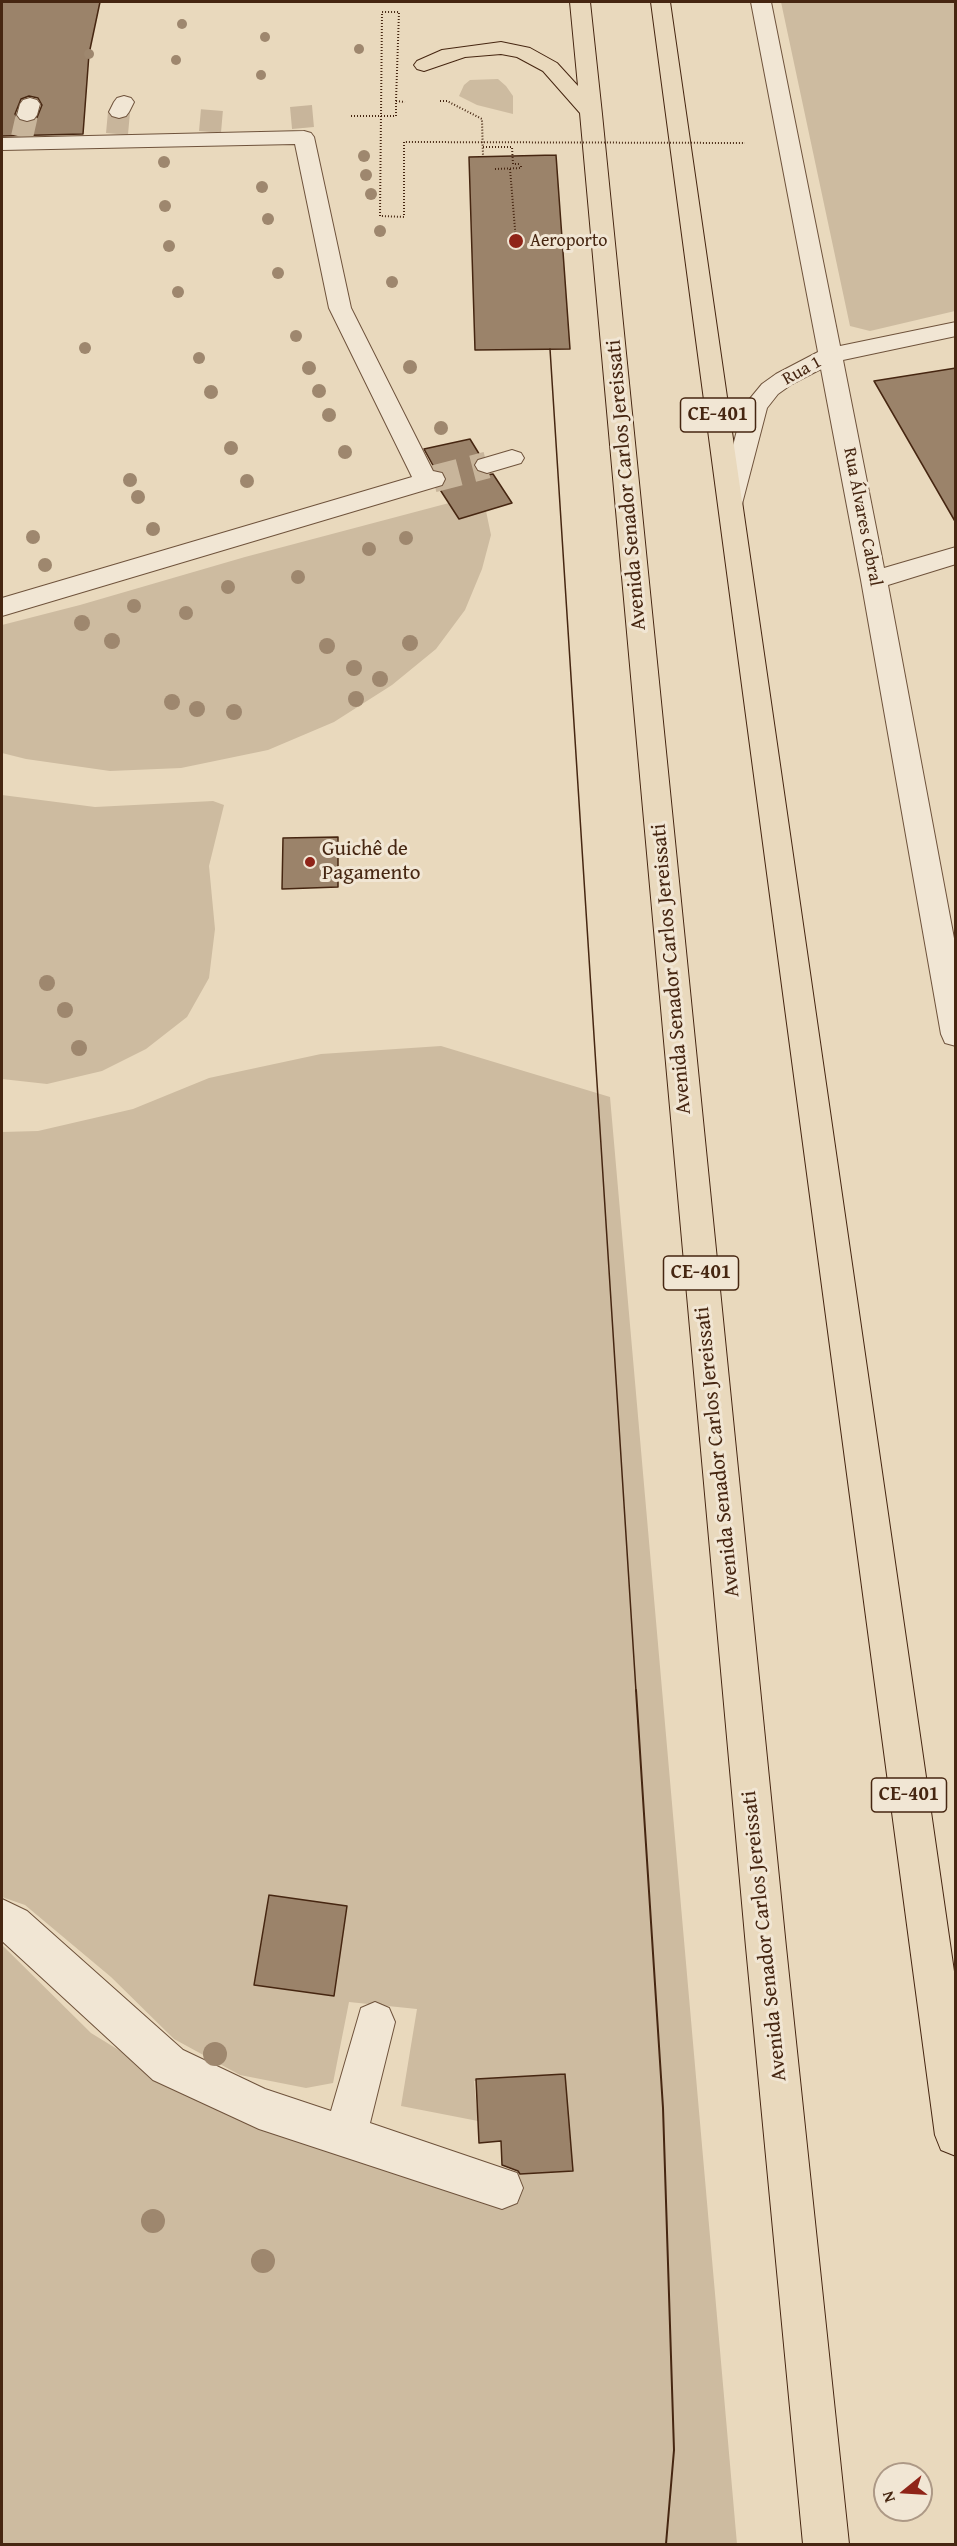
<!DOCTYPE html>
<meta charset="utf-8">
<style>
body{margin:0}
#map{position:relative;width:957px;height:2546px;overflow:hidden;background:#e9d9bd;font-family:"Gentium Book Plus",serif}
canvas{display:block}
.frame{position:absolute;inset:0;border:3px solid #462611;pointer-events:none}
.north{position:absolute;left:873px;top:2462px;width:60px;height:60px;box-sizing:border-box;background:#f1e6d4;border:2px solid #ad9986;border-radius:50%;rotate:252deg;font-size:16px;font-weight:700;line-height:24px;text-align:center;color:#462611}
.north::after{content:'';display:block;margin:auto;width:21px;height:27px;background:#8f2418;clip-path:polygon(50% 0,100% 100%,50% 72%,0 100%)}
</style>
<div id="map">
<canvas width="957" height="2546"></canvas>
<div class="frame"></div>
<div class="north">N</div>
</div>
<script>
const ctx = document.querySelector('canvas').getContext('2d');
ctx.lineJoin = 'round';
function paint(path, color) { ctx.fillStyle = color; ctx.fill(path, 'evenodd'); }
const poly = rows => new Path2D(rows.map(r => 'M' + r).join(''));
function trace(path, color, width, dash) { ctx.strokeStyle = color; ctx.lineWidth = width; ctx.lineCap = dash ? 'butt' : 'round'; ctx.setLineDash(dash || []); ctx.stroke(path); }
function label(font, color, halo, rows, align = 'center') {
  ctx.font = font + ' "Gentium Book Plus",serif'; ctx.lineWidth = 6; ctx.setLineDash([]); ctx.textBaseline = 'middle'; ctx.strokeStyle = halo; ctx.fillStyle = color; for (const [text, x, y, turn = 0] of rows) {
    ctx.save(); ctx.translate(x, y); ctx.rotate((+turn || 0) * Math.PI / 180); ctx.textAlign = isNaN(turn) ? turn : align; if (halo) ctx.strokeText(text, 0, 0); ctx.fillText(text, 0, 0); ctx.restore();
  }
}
const green = poly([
 [781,2,955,2,955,311,870,331,850,326],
 [498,79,506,86,513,96,513,114,477,105,459,96,464,85,470,80],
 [449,503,459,519,486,511,491,535,482,569,465,610,436,649,392,685,334,722,268,750,181,768,110,771,26,759,2,753,2,625,80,605,245,557],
 [2,795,95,807,213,801,224,805,209,866,215,929,209,978,187,1017,146,1049,102,1071,47,1084,2,1079],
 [441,1046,610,1097,737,2544,2,2544,2,1945,91,2033,179,2087,357,2155,508,2208,515,2172,567,2170,560,2075,474,2081,478,2121,401,2106,417,2009,349,2002,333,2083,306,2088,240,2075,174,2039,111,1977,25,1905,2,1897,2,1132,38,1131,133,1109,209,1078,321,1054]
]);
const building = poly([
 [2,2,100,2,89,54,83,134,2,136,2,2],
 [29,96,38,98,42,105,36,120,26,123,18,120,15,114,21,99,29,96],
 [556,155,570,349,475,350,469,157,556,155],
 [956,368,956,523,874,381,956,368],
 [470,439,481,457,476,459,473,464,476,471,486,475,493,474,512,503,459,519,439,488,444,486,447,478,442,471,435,469,424,449,470,439],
 [338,837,338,887,282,889,283,838,338,837],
 [269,1895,347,1906,334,1996,254,1985,269,1895],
 [565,2074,573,2171,520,2174,518,2171,502,2165,501,2141,479,2143,476,2079,565,2074]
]);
const minorTunnelFar1 = poly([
 [301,106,303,128],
 [210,132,212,109],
 [117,134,119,112],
 [22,137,27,115]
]);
const minorTunnel = poly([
 [433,479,487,465]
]);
const path = poly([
 [440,101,447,101,482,119,483,157],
 [351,116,396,116,396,101,405,102],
 [483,147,512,147,513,164,521,164],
 [495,169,521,168,521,164],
 [510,169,516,241]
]);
const minor = poly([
 [751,2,771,2,840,346,956,322,956,336,843,360,884,568,956,547,956,564,888,585,956,949,956,1046,945,1043,941,1034,861,580,821,369,792,384,778,394,767,408,742,504,739,510,730,512,721,510,718,504,743,407,762,384,776,374,818,352,751,2],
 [124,96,131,98,134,102,129,112,126,116,119,118,112,116,109,112,114,102,117,98,124,96],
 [30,98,37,100,40,104,37,115,34,119,27,121,20,119,17,115,20,104,23,100,30,98],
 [304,131,311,133,314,137,351,308,433,471,442,473,445,479,442,485,2,616,2,598,412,477,329,308,295,144,2,150,2,138,304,131],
 [512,450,521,453,524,458,521,463,487,473,478,470,475,465,478,460,512,450],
 [2,1899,27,1911,183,2050,265,2089,331,2111,361,2008,375,2002,389,2008,395,2022,370,2123,517,2173,523,2188,517,2203,502,2209,259,2129,153,2080,2,1941,2,1899]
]);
const major = poly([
 [570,2,590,2,602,114,786,1947,849,2544,803,2544,746,1947,580,113,543,71,517,57,501,54,465,57,424,71,417,69,414,65,417,61,442,50,501,42,530,48,557,63,578,86,570,2],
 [651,2,670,2,956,1985,956,2156,941,2150,935,2135,651,2]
]);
const tramFar1 = poly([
 [550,349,636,1691]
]);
const tram = poly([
 [636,1690,663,2108,674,2450,666,2544]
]);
const pathBridge = poly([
 [396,101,399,12,382,12,380,216,404,217,404,142,745,143]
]);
const trees = [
 [182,24,5],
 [265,37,5],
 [359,49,5],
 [89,54,5],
 [176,60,5],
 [261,75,5],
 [364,156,6],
 [164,162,6],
 [366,175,6],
 [262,187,6],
 [371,194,6],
 [165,206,6],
 [268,219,6],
 [380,231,6],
 [169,246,6],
 [278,273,6],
 [392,282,6],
 [178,292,6],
 [296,336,6],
 [85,348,6],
 [199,358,6],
 [410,367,7],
 [309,368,7],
 [319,391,7],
 [211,392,7],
 [329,415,7],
 [441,428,7],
 [231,448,7],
 [345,452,7],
 [130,480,7],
 [247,481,7],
 [138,497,7],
 [153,529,7],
 [33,537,7],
 [406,538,7],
 [369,549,7],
 [45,565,7],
 [298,577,7],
 [228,587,7],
 [134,606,7],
 [186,613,7],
 [82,623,8],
 [112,641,8],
 [410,643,8],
 [327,646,8],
 [354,668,8],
 [380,679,8],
 [356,699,8],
 [172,702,8],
 [197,709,8],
 [234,712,8],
 [47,983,8],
 [65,1010,8],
 [79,1048,8],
 [215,2054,12],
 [153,2221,12],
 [263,2261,12]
];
const markers = [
 [516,241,8,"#8f2418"],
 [310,862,6,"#8f2418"]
];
const farPoinames = [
 ["Aeroporto",530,241]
];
const farStreetnames = [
 ["Rua 1",802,371,-29],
 ["Rua Álvares Cabral",862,517,79]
];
const shields = [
 [718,415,75],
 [701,1273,75],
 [909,1795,75]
];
const shieldNames = [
 ["CE-401",718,415],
 ["CE-401",701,1273],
 ["CE-401",909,1795]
];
const streetNames = [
 ["Avenida Senador Carlos Jereissati",627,485,-95],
 ["Avenida Senador Carlos Jereissati",672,969,-95],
 ["Avenida Senador Carlos Jereissati",718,1452,-96],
 ["Avenida Senador Carlos Jereissati",765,1936,-96]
];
const poiNames = [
 ["Guichê de",322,850],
 ["Pagamento",322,874]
];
paint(green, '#cdbba0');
paint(building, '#9b836a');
trace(building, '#462611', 1.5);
trace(minorTunnelFar1, '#c8b59b', 22, [22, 11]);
trace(minorTunnel, '#c8b59b', 27, [27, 14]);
trace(minor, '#6f533c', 2);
trace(major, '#462611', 2);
trace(path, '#462611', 2, [1, 2]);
paint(minor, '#f1e6d4');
paint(major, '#e9d9bd');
trace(tramFar1, '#462611', 1.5);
trace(tram, '#462611', 2);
trace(pathBridge, '#462611', 2, [1, 2]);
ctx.fillStyle = '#9e876e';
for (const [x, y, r] of trees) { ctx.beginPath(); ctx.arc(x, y, r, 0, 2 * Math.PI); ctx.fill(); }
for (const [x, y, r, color] of markers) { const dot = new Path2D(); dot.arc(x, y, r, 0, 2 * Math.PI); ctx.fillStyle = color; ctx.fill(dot); trace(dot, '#f1e6d4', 2); }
label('18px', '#462611', '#f1e6d4', farPoinames, 'left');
label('18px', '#462611', '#f1e6d4', farStreetnames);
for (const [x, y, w] of shields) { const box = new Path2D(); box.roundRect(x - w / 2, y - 17, w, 34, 4.5); ctx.fillStyle = '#f1e6d4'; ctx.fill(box); trace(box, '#462611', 1.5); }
label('bold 20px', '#462611', null, shieldNames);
label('21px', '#462611', '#f1e6d4', streetNames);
label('21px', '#462611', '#f1e6d4', poiNames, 'left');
</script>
